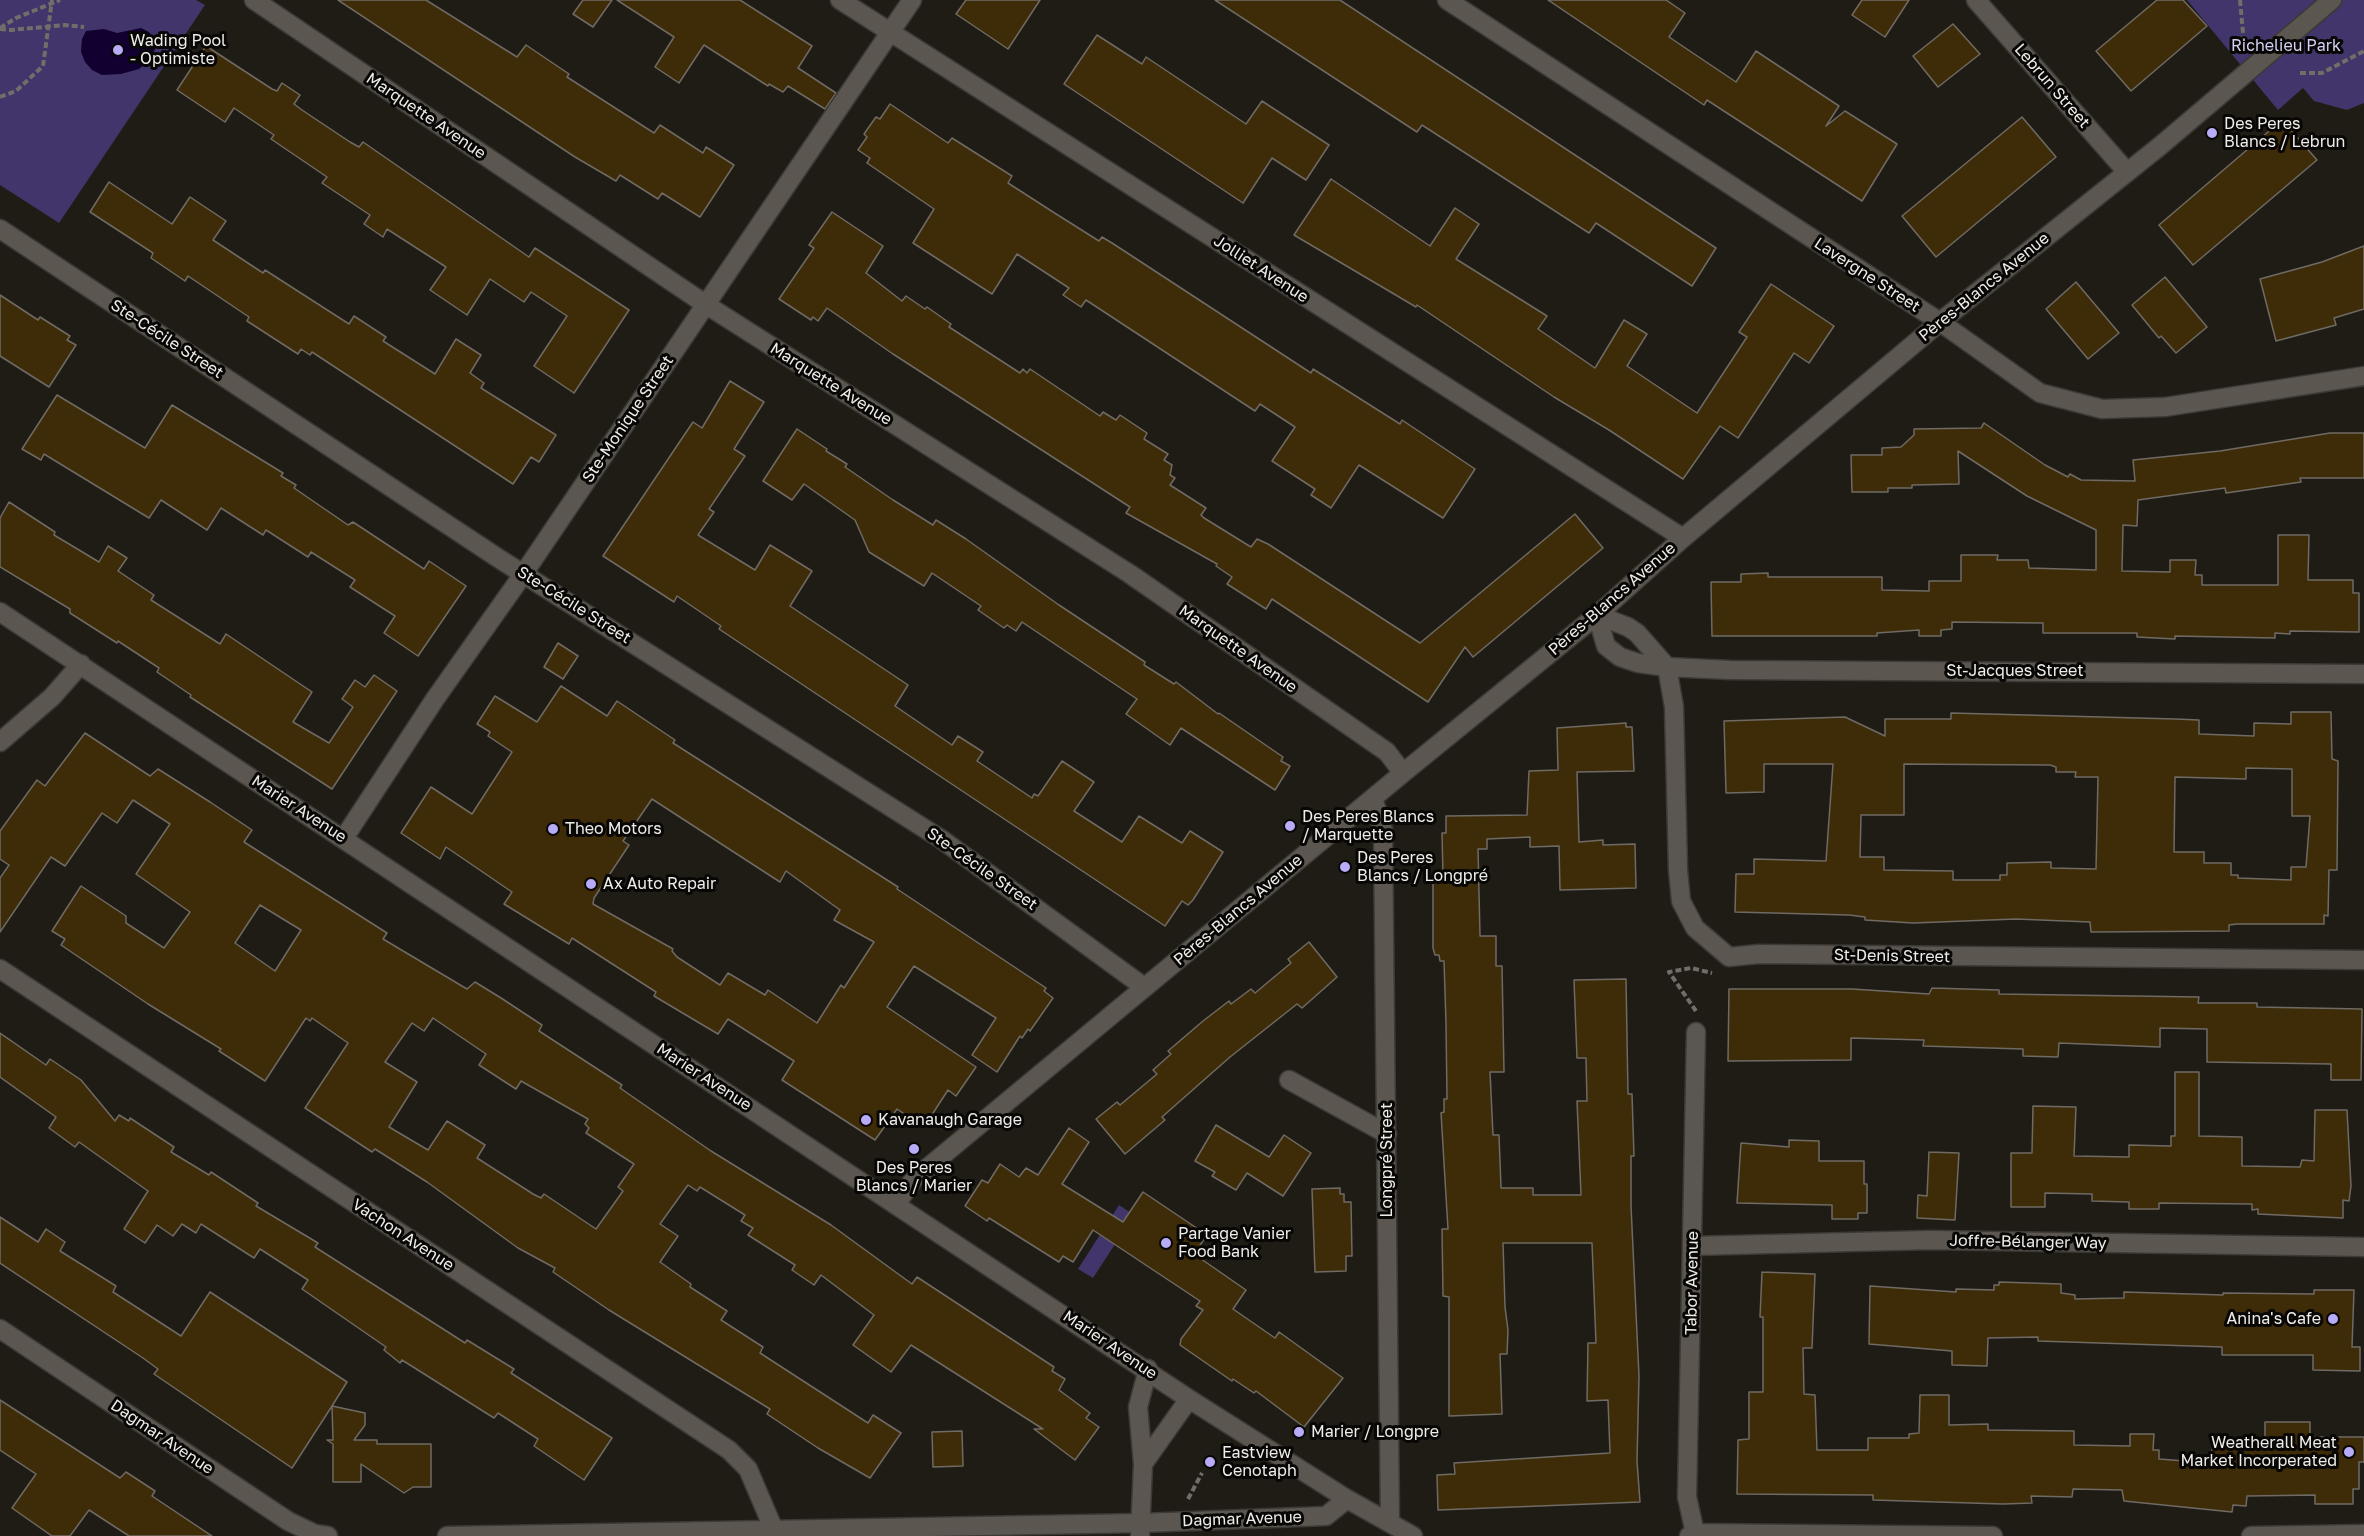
<!DOCTYPE html>
<meta charset="utf-8">
<style>
body{margin:0}
canvas{display:block;background:#1f1c16}
</style>
<canvas width="2364" height="1536"></canvas>
<script>
const ctx = document.querySelector('canvas').getContext('2d');
ctx.lineJoin = 'round';
function paint(path, color) { ctx.fillStyle = color; ctx.fill(path, 'evenodd'); }
const poly = rows => new Path2D(rows.map(r => 'M' + r).join(''));
function trace(path, color, width, dash) { ctx.strokeStyle = color; ctx.lineWidth = width; ctx.lineCap = dash ? 'butt' : 'round'; ctx.setLineDash(dash || []); ctx.stroke(path); }
function label(font, color, halo, rows, align = 'center') {
  ctx.font = font + ' "Golos Text",sans-serif'; ctx.lineWidth = 6; ctx.setLineDash([]); ctx.textBaseline = 'middle'; ctx.strokeStyle = halo; ctx.fillStyle = color; for (const [text, x, y, turn = 0] of rows) {
    ctx.save(); ctx.translate(x, y); ctx.rotate((+turn || 0) * Math.PI / 180); ctx.textAlign = isNaN(turn) ? turn : align; if (halo) ctx.strokeText(text, 0, 0); ctx.fillText(text, 0, 0); ctx.restore();
  }
}
const green = poly([
 [0,0,196,0,205,5,59,223,0,185],
 [2187,0,2364,0,2364,103,2347,110,2314,101,2303,88,2278,110],
 [1119,1205,1134,1215,1093,1278,1078,1269]
]);
const water = poly([
 [141,28,149,32,154,39,155,49,151,59,139,69,121,74,102,75,92,70,85,62,81,52,82,39,86,31,104,29,117,33]
]);
const building = poly([
 [338,0,426,0,517,57,526,45,569,74,567,77,654,133,660,125,703,153,706,147,734,165,700,217,662,193,658,199,620,175,616,181,575,157,338,0],
 [583,0,612,0,593,27,573,14,583,0],
 [617,0,740,0,812,46,798,68,836,93,825,109,788,86,783,92,769,84,768,86,704,45,679,83,655,67,674,37,617,0],
 [966,0,1040,0,1008,49,956,14,966,0],
 [1215,0,1340,0,1716,248,1692,286,1596,223,1589,233,1422,125,1417,132,1215,0],
 [1548,0,1666,0,1685,13,1669,37,1736,82,1756,51,1839,106,1826,126,1845,111,1897,144,1862,201,1707,100,1704,105,1548,0],
 [1862,0,1909,0,1885,37,1852,15,1862,0],
 [2157,0,2183,0,2207,26,2131,91,2096,51,2157,0],
 [1953,24,1980,54,1938,87,1913,56,1953,24],
 [1097,35,1142,64,1146,57,1246,124,1262,101,1329,145,1306,180,1272,158,1243,203,1064,84,1097,35],
 [206,46,272,89,277,91,282,83,300,95,294,104,302,110,350,142,359,147,363,142,529,257,535,248,629,310,574,393,534,366,567,316,531,292,524,302,490,279,467,315,430,290,446,267,387,229,383,237,364,224,370,215,322,183,327,177,271,139,274,135,234,108,225,122,177,90,206,46],
 [890,104,948,143,952,138,1012,176,1008,183,1053,212,1099,241,1102,237,1112,243,1311,373,1313,369,1400,424,1402,420,1475,469,1443,518,1359,465,1331,508,1311,495,1315,489,1272,461,1295,427,1260,404,1255,411,1086,300,1081,307,1063,295,1069,288,1017,254,992,294,913,243,934,209,867,163,870,158,858,150,867,137,864,134,876,117,880,119,890,104],
 [2022,117,2056,157,1936,257,1902,216,2022,117],
 [2282,120,2317,160,2193,265,2159,225,2282,120],
 [1331,179,1430,246,1455,208,1479,224,1456,259,1547,316,1538,329,1595,368,1624,320,1647,334,1627,366,1697,413,1747,337,1739,332,1771,284,1834,326,1809,363,1794,353,1738,438,1720,426,1683,479,1609,430,1554,397,1417,305,1416,307,1294,235,1331,179],
 [109,182,172,224,190,197,226,221,213,240,263,273,265,270,349,324,354,316,386,337,383,341,435,374,456,339,481,355,470,373,484,383,481,388,556,435,539,462,531,457,513,484,312,352,310,355,301,349,298,354,247,321,249,317,188,276,185,281,151,258,153,253,90,212,109,182],
 [832,212,883,246,866,273,902,301,906,296,925,309,927,307,951,324,949,327,1020,373,1023,369,1027,373,1030,369,1100,416,1103,412,1116,420,1120,415,1147,433,1144,439,1168,454,1164,460,1172,465,1170,475,1175,478,1170,485,1206,508,1201,515,1204,518,1251,547,1257,539,1268,544,1420,643,1575,514,1603,548,1473,657,1465,647,1428,702,1272,599,1266,609,1227,584,1232,577,1216,566,1217,564,1126,513,1130,507,893,354,827,308,818,321,813,317,811,320,779,299,814,248,809,245,832,212],
 [2364,246,2364,309,2334,318,2336,325,2276,341,2260,279,2322,262,2364,246],
 [2165,277,2207,327,2176,353,2161,336,2159,338,2132,305,2165,277],
 [2076,282,2119,333,2088,359,2046,309,2076,282],
 [0,295,38,320,40,317,70,336,67,340,76,345,49,387,0,356,0,295],
 [730,381,764,402,734,449,745,456,709,509,714,512,698,535,755,570,770,545,812,571,790,606,908,685,895,706,952,745,958,736,983,752,977,761,1032,798,1034,794,1038,796,1062,761,1094,782,1074,811,1122,842,1139,816,1182,843,1190,831,1223,852,1193,900,1188,905,1182,901,1165,926,734,639,719,629,721,626,677,596,674,602,603,556,693,422,702,428,730,381],
 [57,395,145,448,172,405,283,473,281,476,296,485,294,488,348,525,353,522,424,569,429,561,466,586,418,656,384,633,395,616,350,587,355,580,311,552,308,557,266,530,263,535,221,508,207,530,161,500,149,518,44,454,41,460,22,449,57,395],
 [1984,423,2045,465,2068,477,2070,474,2081,480,2135,481,2133,460,2220,451,2330,433,2364,433,2364,478,2300,478,2301,482,2226,493,2225,488,2138,500,2137,526,2123,525,2122,571,2170,572,2170,560,2196,560,2195,575,2202,575,2202,585,2278,585,2278,535,2309,535,2308,580,2353,580,2353,593,2359,593,2359,632,2290,631,2290,634,2275,633,2275,638,2175,636,2175,639,2137,637,2137,633,2043,633,2043,623,1952,622,1952,629,1941,630,1941,636,1919,636,1919,630,1877,633,1877,636,1712,636,1711,582,1741,582,1741,574,1768,573,1768,577,1882,577,1882,590,1929,591,1929,581,1961,581,1961,555,1998,555,1997,560,2028,560,2029,568,2096,570,2096,530,2027,496,1958,451,1959,484,1912,485,1912,488,1888,488,1888,492,1852,492,1851,455,1882,455,1882,448,1901,447,1914,435,1914,429,1981,428,1984,423],
 [797,429,827,449,826,451,847,464,845,467,893,500,933,525,936,520,966,539,1059,605,1145,662,1144,665,1174,684,1176,682,1218,714,1219,713,1283,757,1281,761,1290,766,1275,790,1181,728,1170,745,1126,714,1137,699,1022,622,1016,631,1007,625,1004,628,978,610,981,606,932,573,924,586,869,552,855,520,804,484,792,500,763,481,797,429],
 [9,502,55,532,54,535,99,562,108,546,127,558,118,571,154,595,151,600,220,644,226,634,312,692,293,722,329,743,353,707,342,699,355,680,365,687,374,675,397,691,332,789,190,697,191,695,157,672,159,668,118,641,117,643,70,613,70,609,0,567,0,518,9,502],
 [558,643,578,656,563,679,544,667,558,643],
 [561,686,607,716,617,701,675,740,673,743,898,887,897,889,1046,988,1044,991,1053,998,1030,1031,1028,1029,1022,1038,1020,1036,997,1072,972,1055,996,1018,914,966,887,1007,976,1067,956,1096,948,1090,924,1127,897,1109,875,1140,782,1080,794,1061,728,1019,718,1034,654,996,656,992,572,938,569,944,504,904,512,892,446,847,440,859,401,833,431,787,472,814,512,752,488,736,490,732,477,724,495,696,537,722,561,686],
 [652,799,780,882,786,871,840,910,834,920,874,942,844,988,841,985,817,1023,768,990,765,995,728,973,720,985,677,957,672,951,673,949,593,904,594,898,629,845,623,841,652,799],
 [2291,712,2331,712,2332,759,2338,761,2337,870,2329,870,2328,916,2324,915,2324,924,2237,924,2229,925,2229,931,2091,932,2090,922,2016,919,1913,923,1865,920,1865,917,1849,915,1735,912,1736,874,1754,874,1754,859,1826,861,1833,764,1764,764,1764,792,1726,793,1724,721,1845,717,1885,736,1885,719,1951,719,1951,713,2175,719,2199,720,2199,734,2254,736,2254,723,2291,724,2291,712],
 [1904,764,2050,765,2056,767,2056,772,2076,772,2075,777,2098,777,2096,869,2051,868,2051,862,2007,863,2007,875,2000,875,2000,880,1953,880,1953,871,1884,870,1884,857,1860,857,1861,815,1904,815,1904,764],
 [2246,768,2292,769,2292,816,2310,816,2306,867,2291,867,2291,880,2238,878,2238,875,2231,875,2231,863,2204,863,2204,852,2174,852,2175,777,2246,779,2246,768],
 [1626,723,1626,727,1632,727,1634,771,1577,772,1579,842,1603,840,1603,845,1635,844,1636,888,1560,890,1559,846,1530,847,1530,837,1487,839,1487,849,1478,849,1480,936,1496,936,1496,966,1502,966,1504,1072,1490,1072,1493,1135,1499,1135,1501,1188,1533,1188,1533,1195,1581,1195,1577,1101,1587,1101,1586,1058,1577,1058,1574,980,1626,979,1628,1094,1632,1094,1634,1156,1631,1156,1631,1206,1639,1376,1637,1461,1640,1502,1438,1510,1437,1475,1455,1474,1454,1463,1610,1453,1608,1400,1587,1401,1588,1343,1596,1343,1592,1243,1503,1243,1505,1307,1508,1330,1507,1354,1500,1354,1502,1414,1449,1416,1449,1297,1443,1296,1442,1229,1448,1229,1441,1113,1444,1112,1444,1099,1447,1099,1446,1023,1444,961,1440,961,1439,955,1435,955,1433,948,1433,878,1443,876,1442,833,1446,833,1446,816,1527,815,1529,771,1558,770,1557,728,1626,723],
 [85,733,150,776,158,769,210,802,252,830,244,842,387,933,383,939,467,989,475,982,501,998,542,1025,539,1031,622,1085,620,1088,711,1151,831,1225,912,1284,917,1277,1054,1367,1052,1371,1065,1379,1059,1390,1090,1413,1086,1418,1099,1427,1075,1460,1034,1429,1043,1429,911,1345,891,1372,853,1345,874,1315,821,1275,814,1285,792,1270,795,1265,748,1235,753,1228,741,1221,745,1215,700,1187,697,1191,688,1185,660,1224,678,1236,660,1262,691,1284,690,1287,727,1311,721,1320,763,1347,760,1353,868,1423,873,1415,901,1433,870,1478,818,1448,767,1414,770,1409,609,1310,553,1272,555,1268,518,1248,427,1182,375,1149,372,1152,305,1108,348,1043,312,1018,310,1021,306,1018,265,1081,219,1051,221,1049,148,1004,61,945,65,939,52,931,81,886,126,916,126,923,164,948,190,912,136,874,170,824,133,800,117,823,102,813,65,866,51,857,0,932,0,878,9,865,0,859,0,831,37,780,45,786,85,733],
 [260,905,301,930,275,971,235,943,260,905],
 [433,1018,486,1054,479,1065,516,1089,521,1081,588,1119,585,1124,589,1128,586,1133,634,1164,618,1187,623,1191,596,1229,544,1194,541,1198,533,1194,477,1158,485,1145,447,1121,428,1150,389,1127,417,1082,385,1062,412,1023,424,1031,433,1018],
 [1309,942,1337,977,1302,1008,1297,1004,1230,1057,1162,1117,1165,1120,1125,1154,1096,1119,1117,1102,1120,1105,1157,1074,1153,1070,1171,1054,1168,1051,1203,1021,1229,1001,1231,1004,1251,989,1255,993,1291,963,1288,959,1309,942],
 [1932,988,1999,990,1999,994,2199,997,2198,1003,2257,1003,2257,1007,2362,1009,2361,1080,2331,1080,2331,1064,2207,1062,2207,1029,2160,1028,2160,1047,2059,1043,2058,1057,2023,1056,2023,1049,1923,1046,1924,1040,1851,1038,1851,1060,1728,1061,1729,989,1852,989,1929,994,1932,988],
 [0,1033,46,1065,50,1059,81,1080,115,1121,119,1115,129,1121,130,1118,174,1147,171,1152,209,1175,211,1172,258,1203,256,1206,318,1243,315,1247,465,1343,467,1340,514,1369,511,1373,612,1438,584,1480,534,1446,538,1439,498,1413,494,1418,402,1360,400,1363,384,1350,386,1347,302,1289,308,1280,260,1249,254,1258,201,1224,196,1233,182,1224,173,1236,157,1225,145,1243,124,1229,148,1191,79,1142,75,1147,49,1128,56,1117,0,1077,0,1033],
 [2175,1072,2199,1072,2199,1136,2242,1137,2242,1166,2300,1167,2302,1160,2314,1161,2315,1110,2347,1110,2351,1186,2349,1201,2343,1200,2343,1218,2258,1214,2258,1209,2252,1210,2252,1204,2159,1203,2159,1209,2129,1209,2129,1202,2092,1201,2092,1194,2045,1193,2045,1207,2011,1207,2011,1153,2032,1153,2033,1106,2076,1107,2074,1156,2129,1157,2129,1145,2171,1146,2171,1136,2175,1136,2175,1072],
 [1216,1125,1269,1157,1284,1135,1311,1153,1283,1196,1247,1173,1236,1190,1212,1176,1215,1172,1195,1161,1216,1125],
 [1069,1128,1089,1142,1062,1184,1123,1222,1143,1192,1207,1235,1194,1254,1246,1290,1233,1309,1275,1338,1279,1332,1343,1378,1304,1427,1256,1391,1254,1393,1233,1379,1232,1381,1180,1345,1181,1339,1203,1310,1196,1306,1200,1301,1093,1230,1073,1262,1063,1256,1059,1262,989,1218,987,1221,965,1206,982,1180,988,1183,1000,1164,1019,1177,1026,1168,1038,1175,1069,1128],
 [1789,1140,1819,1141,1819,1161,1864,1161,1864,1184,1867,1184,1867,1213,1858,1213,1858,1219,1832,1219,1832,1205,1737,1203,1741,1143,1789,1147,1789,1140],
 [1929,1152,1959,1153,1955,1220,1917,1218,1918,1195,1927,1196,1929,1152],
 [1340,1188,1340,1194,1344,1194,1344,1202,1351,1202,1352,1256,1346,1256,1346,1271,1315,1272,1312,1189,1340,1188],
 [0,1217,38,1242,46,1229,65,1242,60,1251,116,1286,113,1292,181,1336,210,1292,347,1382,332,1406,365,1413,365,1425,354,1440,377,1440,377,1444,431,1444,431,1487,413,1487,404,1493,361,1464,361,1482,333,1482,333,1444,327,1440,333,1440,332,1406,292,1468,154,1374,158,1369,143,1358,0,1263,0,1217],
 [1762,1272,1815,1274,1812,1348,1803,1348,1804,1394,1815,1395,1817,1450,1868,1450,1868,1438,1909,1438,1909,1434,1919,1433,1920,1395,1949,1395,1949,1425,1988,1424,1988,1430,2074,1431,2074,1445,2130,1446,2130,1434,2154,1434,2153,1450,2159,1450,2159,1459,2210,1463,2213,1443,2265,1446,2265,1422,2310,1422,2310,1437,2364,1437,2364,1462,2359,1462,2359,1489,2353,1489,2353,1504,2315,1504,2315,1495,2247,1496,2246,1506,2233,1505,2232,1512,2124,1501,2122,1490,2073,1489,2072,1497,2031,1496,2032,1503,2003,1504,1873,1500,1873,1495,1737,1494,1738,1440,1749,1439,1749,1392,1763,1392,1763,1317,1760,1317,1762,1272],
 [1999,1282,2061,1284,2061,1293,2075,1295,2075,1299,2124,1298,2124,1292,2223,1295,2223,1293,2314,1294,2314,1290,2354,1290,2352,1347,2360,1347,2360,1371,2313,1370,2313,1355,2222,1355,2222,1347,2038,1341,2038,1337,1988,1338,1987,1366,1952,1365,1952,1351,1869,1344,1870,1286,1956,1292,1956,1289,1994,1290,1994,1285,1999,1285,1999,1282],
 [0,1400,120,1478,126,1472,155,1491,152,1496,212,1536,129,1536,89,1510,70,1536,52,1536,12,1508,36,1474,0,1450,0,1400],
 [962,1431,963,1466,933,1467,932,1432,962,1431]
]);
const path = poly([
 [2240,0,2244,44],
 [0,28,16,18,60,0],
 [0,29,11,30,65,25,84,27],
 [2300,73,2322,73,2364,51],
 [0,97,16,91,43,66,52,0],
 [1696,1011,1669,972,1691,968,1712,973],
 [1188,1499,1202,1473]
]);
const minor = poly([
 [254,0,705,304,1130,574,1387,752,1403,773],
 [840,0,1683,538],
 [1447,0,1940,322,2040,393,2102,409,2165,407,2364,376],
 [1976,0,2127,172],
 [0,229,498,558,941,839,1144,987],
 [0,612,1189,1399,1347,1499,1413,1536],
 [1597,615,1606,646,1620,657,1638,663,1667,667,1730,670,2364,674],
 [1597,615,1628,627,1637,633,1667,667],
 [1667,667,1674,707,1678,870,1681,901,1695,928,1729,957,1759,954,2364,960],
 [0,742,52,697,81,664],
 [1373,798,1383,830,1390,1523],
 [344,838,435,699,524,573,912,0],
 [0,969,729,1450,748,1469,774,1530],
 [1289,1080,1387,1134],
 [897,1203,914,1179,1403,773,1597,615,1683,538,1940,322,2160,146,2332,0],
 [1692,1246,1930,1240,2364,1247],
 [0,1329,288,1521,315,1534,328,1536],
 [1143,1464,1189,1399],
 [1695,1533,1687,1497,1696,1032],
 [447,1536,1141,1523,1326,1516,1347,1499],
 [1140,1536,1143,1464,1138,1407,1148,1369],
 [1689,1536,1695,1533,1993,1536],
 [2251,1536,2364,1534]
]);
const markers = [
 [118,50,6,"#b8abf7"],
 [2212,133,6,"#b8abf7"],
 [1290,826,6,"#b8abf7"],
 [553,829,6,"#b8abf7"],
 [1345,867,6,"#b8abf7"],
 [591,884,6,"#b8abf7"],
 [866,1120,6,"#b8abf7"],
 [914,1149,6,"#b8abf7"],
 [1166,1243,6,"#b8abf7"],
 [2333,1319,6,"#b8abf7"],
 [1299,1432,6,"#b8abf7"],
 [2349,1452,6,"#b8abf7"],
 [1210,1462,6,"#b8abf7"]
];
const poiNames = [
 ["Wading Pool",130,41],
 ["- Optimiste",130,59],
 ["Des Peres",2224,124],
 ["Blancs / Lebrun",2224,142],
 ["Des Peres Blancs",1302,817],
 ["/ Marquette",1302,835],
 ["Theo Motors",565,829],
 ["Des Peres",1357,858],
 ["Blancs / Longpré",1357,876],
 ["Ax Auto Repair",603,884],
 ["Kavanaugh Garage",878,1120],
 ["Des Peres",914,1168,"center"],
 ["Blancs / Marier",914,1186,"center"],
 ["Partage Vanier",1178,1234],
 ["Food Bank",1178,1252],
 ["Anina's Cafe",2321,1319,"right"],
 ["Marier / Longpre",1311,1432],
 ["Weatherall Meat",2337,1443,"right"],
 ["Market Incorperated",2337,1461,"right"],
 ["Eastview",1222,1453],
 ["Cenotaph",1222,1471]
];
const parkNames = [
 ["Richelieu Park",2286,46]
];
const streetNames = [
 ["Lebrun Street",2052,86,49],
 ["Marquette Avenue",426,116,34],
 ["Jolliet Avenue",1261,269,33],
 ["Lavergne Street",1867,275,33],
 ["Pères-Blancs Avenue",1984,287,-39],
 ["Ste-Cécile Street",167,339,33],
 ["Marquette Avenue",831,384,32],
 ["Ste-Monique Street",628,419,-56],
 ["Pères-Blancs Avenue",1612,599,-41],
 ["Ste-Cécile Street",574,605,32],
 ["Marquette Avenue",1238,649,35],
 ["St-Jacques Street",2015,671],
 ["Marier Avenue",299,809,33],
 ["Ste-Cécile Street",982,869,35],
 ["Pères-Blancs Avenue",1238,910,-40],
 ["St-Denis Street",1892,956,1],
 ["Marier Avenue",704,1077,33],
 ["Longpré Street",1387,1160,-90],
 ["Vachon Avenue",403,1235,33],
 ["Joffre-Bélanger Way",2028,1242,1],
 ["Tabor Avenue",1692,1283,-89],
 ["Marier Avenue",1110,1345,34],
 ["Dagmar Avenue",162,1437,34],
 ["Dagmar Avenue",1242,1519,-2]
];
paint(green, '#41356b');
paint(water, '#120031');
paint(building, '#3e2c08');
trace(building, '#6f6a63', 1.5);
trace(minor, '#3c3936', 21);
trace(path, '#716e69', 4, [6, 3]);
trace(minor, '#5b5750', 18);
for (const [x, y, r, color] of markers) { const dot = new Path2D(); dot.arc(x, y, r, 0, 2 * Math.PI); ctx.fillStyle = color; ctx.fill(dot); trace(dot, '#080705', 2); }
label('16px', '#efede9', '#080705', poiNames, 'left');
label('16px', '#d6d1f5', '#080705', parkNames);
label('16px', '#efede9', '#080705', streetNames);
</script>
